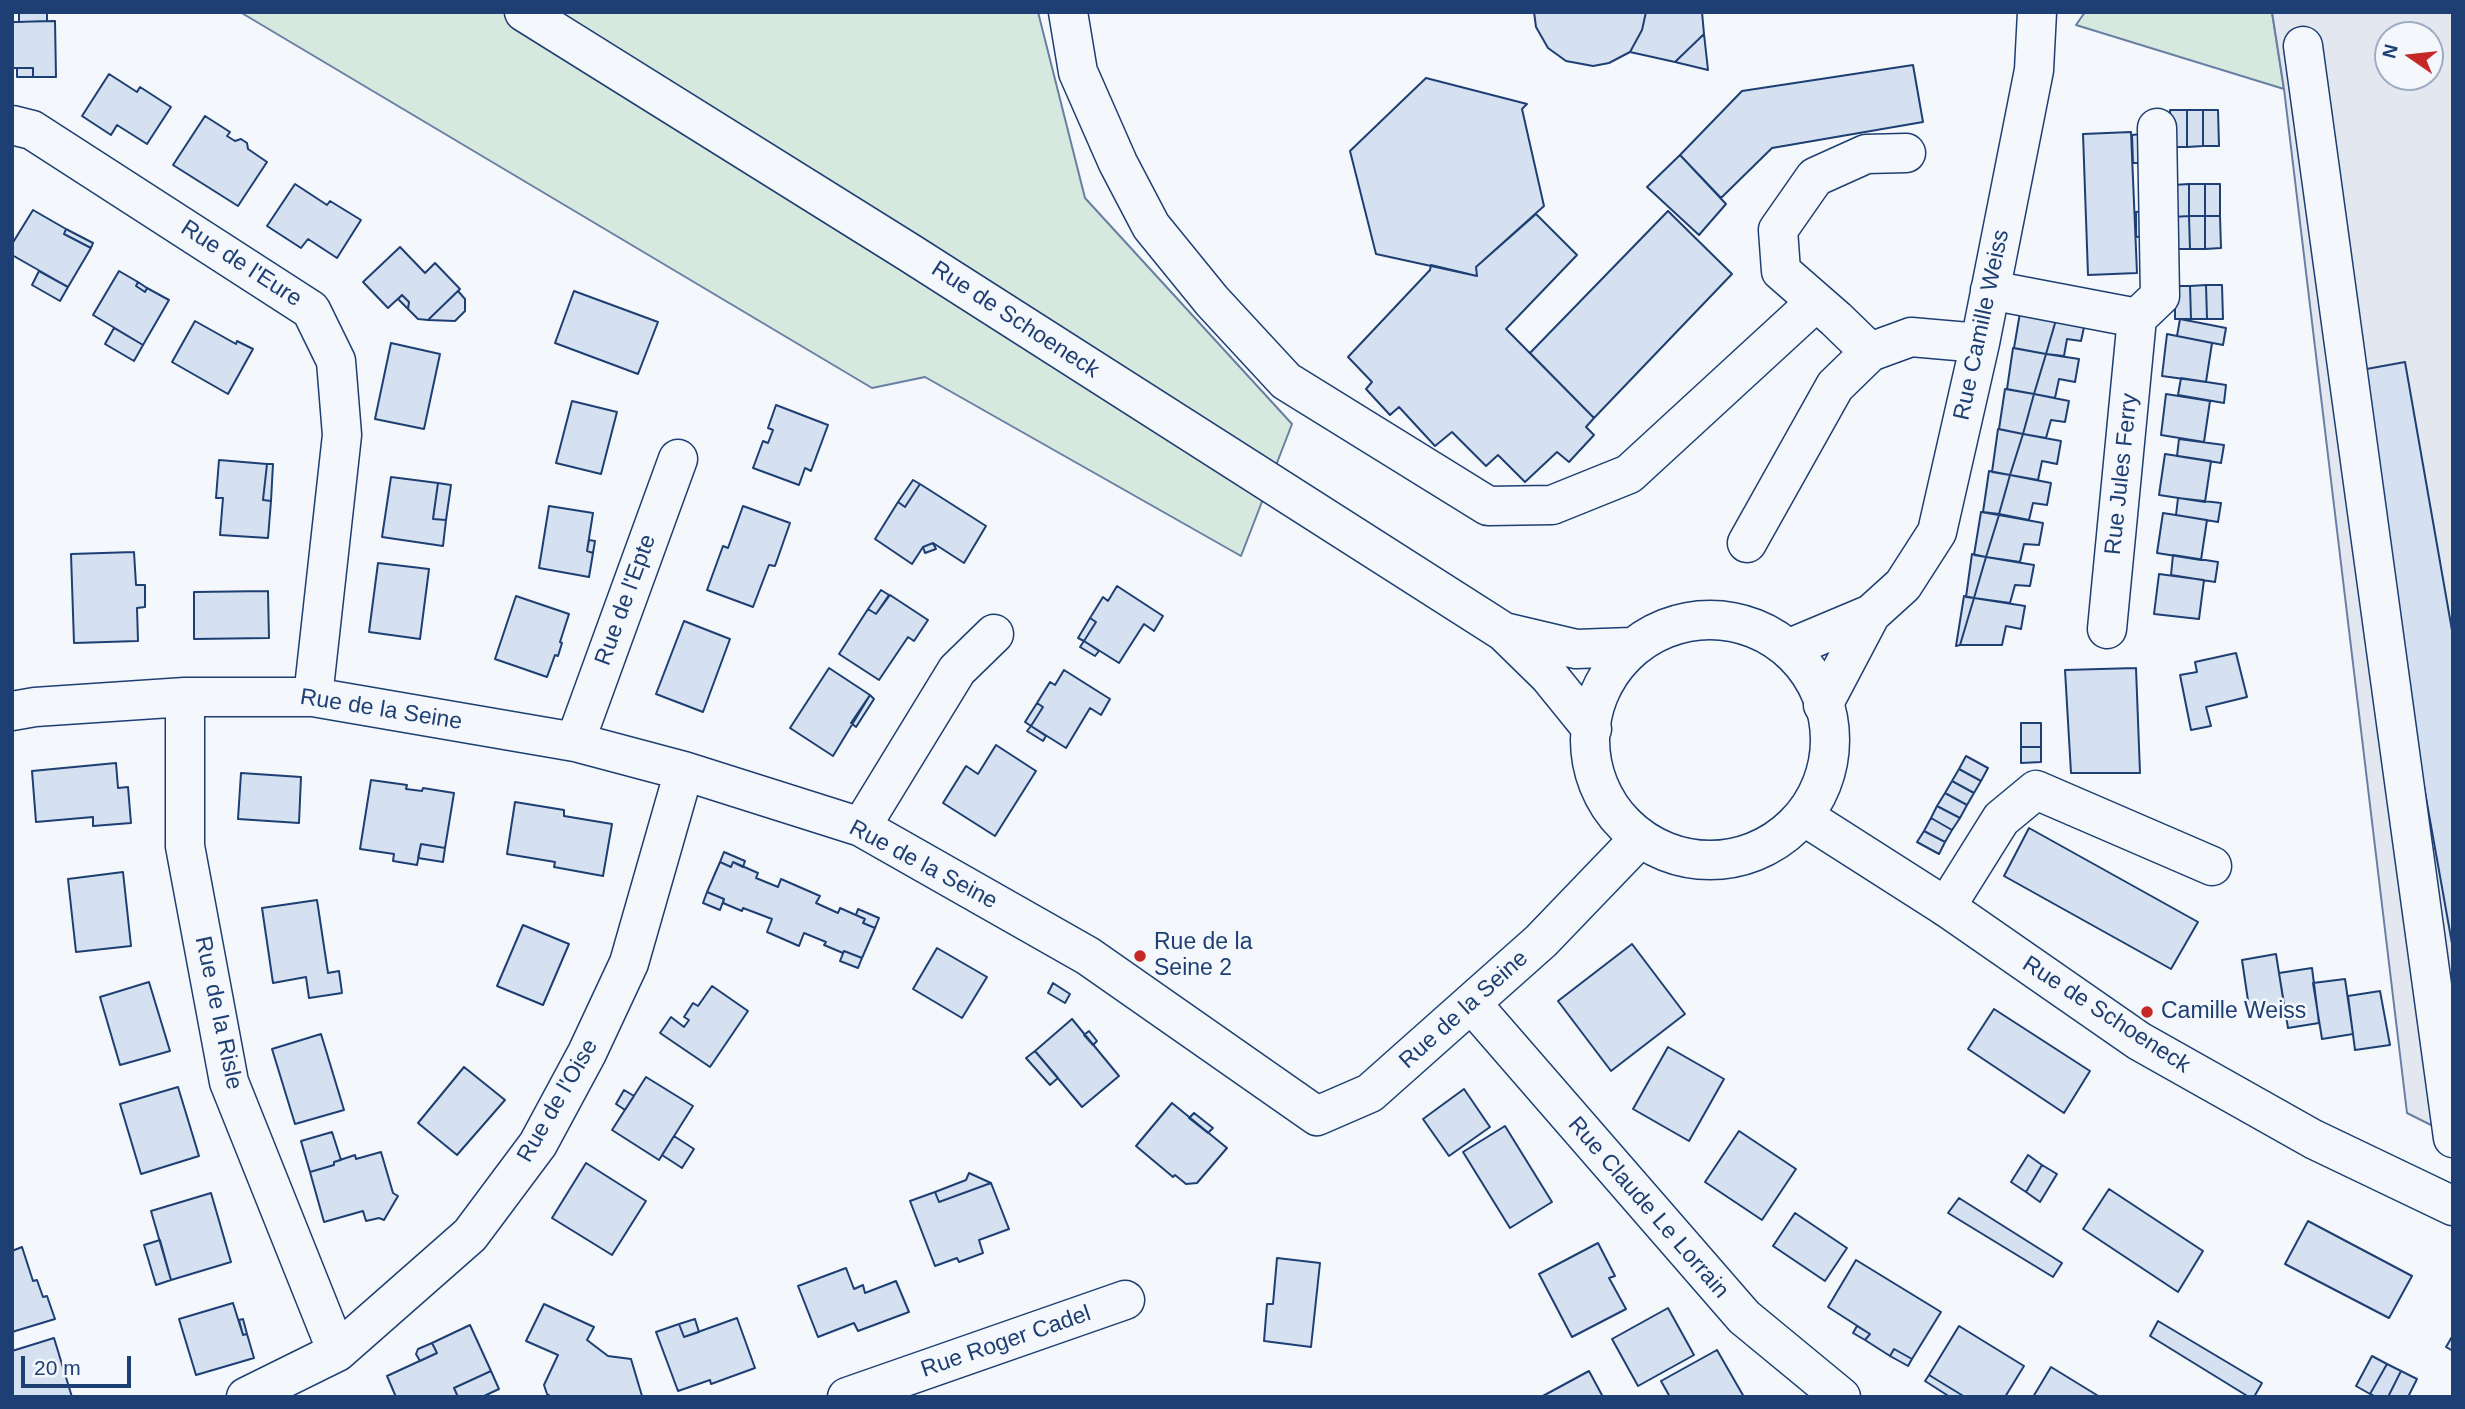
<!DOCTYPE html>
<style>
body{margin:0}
#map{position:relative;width:2465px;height:1409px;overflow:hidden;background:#f4f7fb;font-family:Arial,sans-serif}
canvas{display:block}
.frame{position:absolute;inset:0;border:14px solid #1d3f73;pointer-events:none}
.north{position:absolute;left:2374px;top:21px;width:70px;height:70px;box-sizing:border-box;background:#f4f7fb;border:2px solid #9eadc5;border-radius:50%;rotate:284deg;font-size:19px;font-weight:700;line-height:28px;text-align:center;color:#1d3f73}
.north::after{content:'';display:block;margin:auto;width:24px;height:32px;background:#c62828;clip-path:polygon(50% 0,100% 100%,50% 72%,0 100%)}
.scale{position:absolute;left:21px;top:1356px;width:110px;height:32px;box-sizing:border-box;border:4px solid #1d3f73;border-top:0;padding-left:9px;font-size:21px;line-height:24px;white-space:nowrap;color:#1d3f73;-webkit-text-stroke:5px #f4f7fb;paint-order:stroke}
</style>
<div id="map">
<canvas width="2465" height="1409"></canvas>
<div class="frame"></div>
<div class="north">N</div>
<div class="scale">20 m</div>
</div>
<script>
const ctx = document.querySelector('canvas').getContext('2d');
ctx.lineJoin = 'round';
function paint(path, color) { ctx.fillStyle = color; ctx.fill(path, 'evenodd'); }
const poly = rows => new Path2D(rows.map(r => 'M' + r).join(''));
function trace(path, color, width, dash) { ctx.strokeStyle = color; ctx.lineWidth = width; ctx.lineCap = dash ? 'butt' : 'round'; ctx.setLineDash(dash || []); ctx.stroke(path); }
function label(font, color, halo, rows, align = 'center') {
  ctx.font = font + ' Arial,sans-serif'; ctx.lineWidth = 5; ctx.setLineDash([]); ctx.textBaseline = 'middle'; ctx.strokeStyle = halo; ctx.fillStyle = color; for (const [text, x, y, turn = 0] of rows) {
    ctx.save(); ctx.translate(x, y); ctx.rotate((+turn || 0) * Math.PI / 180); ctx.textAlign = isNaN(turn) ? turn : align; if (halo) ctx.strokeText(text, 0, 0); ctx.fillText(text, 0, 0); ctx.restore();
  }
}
const green = poly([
 [240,12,1038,12,1085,198,1292,424,1241,556,925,377,872,388,240,12],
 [2085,12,2272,12,2284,89,2076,25,2085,12]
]);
const parking = poly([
 [2272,12,2453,12,2453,1136,2407,1113,2284,89,2272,12],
 [2388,35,2430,35,2430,77,2388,77,2388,35]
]);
const building = poly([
 [19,12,47,12,47,21,19,22,19,12],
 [1534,12,1646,12,1642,30,1630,52,1609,63,1593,66,1566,61,1548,48,1536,27,1534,12],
 [1702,12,1704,34,1675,62,1630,52,1642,30,1646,12,1702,12],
 [55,21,56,77,33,77,33,68,12,68,12,22,55,21],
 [1704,34,1708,70,1675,62,1704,34],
 [1913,65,1923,122,1772,148,1721,198,1680,155,1742,91,1913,65],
 [17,68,33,68,33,77,17,77,17,68],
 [109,74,137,92,140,87,171,107,147,144,117,125,111,135,82,116,109,74],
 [1426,78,1527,104,1522,109,1544,206,1476,267,1477,276,1376,254,1350,151,1426,78],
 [2170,110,2187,110,2187,147,2171,147,2170,110],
 [2187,110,2203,110,2203,146,2187,147,2187,110],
 [2203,110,2218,110,2219,146,2203,146,2203,110],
 [205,116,230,132,227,136,235,141,241,139,247,143,248,149,267,162,238,206,173,165,205,116],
 [2131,132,2137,273,2088,275,2083,134,2131,132],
 [2141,134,2143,163,2133,163,2132,135,2141,134],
 [1680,155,1726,204,1699,235,1647,187,1680,155],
 [295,184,327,205,330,201,361,220,337,258,308,239,301,248,267,226,295,184],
 [2189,184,2205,184,2205,216,2189,216,2189,184],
 [2189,184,2189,216,2173,217,2173,185,2189,184],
 [2205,184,2220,184,2220,216,2205,216,2205,184],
 [33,210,66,229,64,234,91,248,68,287,12,255,12,244,33,210],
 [1668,211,1732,274,1594,418,1530,353,1668,211],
 [2143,211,2145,236,2136,237,2136,212,2143,211],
 [1536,214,1577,255,1506,329,1594,418,1586,427,1594,435,1569,462,1557,452,1525,482,1498,455,1486,466,1452,432,1435,446,1399,407,1390,415,1366,389,1372,382,1348,357,1430,270,1431,265,1477,276,1476,267,1536,214],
 [2189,216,2205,216,2205,249,2190,249,2189,216],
 [2189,216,2190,249,2174,249,2173,217,2189,216],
 [2205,216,2220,216,2221,248,2205,249,2205,216],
 [66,229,93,243,91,248,64,234,66,229],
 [400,247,425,273,435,263,460,289,428,320,418,319,408,309,409,302,402,295,388,308,363,282,400,247],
 [39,271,68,287,60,301,32,285,39,271],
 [119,271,138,282,136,286,145,292,147,288,169,300,143,345,93,315,119,271],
 [138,282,147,288,145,292,136,286,138,282],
 [2206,285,2207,319,2191,319,2190,286,2206,285],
 [2206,285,2222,285,2223,319,2207,319,2206,285],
 [2175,286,2190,286,2191,319,2175,319,2175,286],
 [458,291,465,299,465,311,455,321,428,320,458,291],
 [574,291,658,322,638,374,555,343,574,291],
 [402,295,409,302,408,309,398,299,402,295],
 [2021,307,2058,313,2046,354,2014,348,2021,307],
 [2058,313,2086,318,2081,341,2067,339,2064,356,2046,354,2058,313],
 [2180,319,2226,328,2223,345,2177,336,2180,319],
 [195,321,236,344,237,341,253,349,228,394,172,362,195,321],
 [114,328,143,345,134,361,105,344,114,328],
 [2167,334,2212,343,2206,382,2162,376,2167,334],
 [391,343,440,354,424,429,375,419,391,343],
 [2013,348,2046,354,2034,394,2007,389,2013,348],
 [2046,354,2079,359,2075,382,2059,379,2055,398,2034,394,2046,354],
 [2405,362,2453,636,2453,949,2350,372,2405,362],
 [2181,378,2226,385,2224,403,2178,395,2181,378],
 [2005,389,2034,394,2023,434,1999,429,2005,389],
 [2034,394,2069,401,2065,422,2051,420,2046,438,2023,434,2034,394],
 [2166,394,2210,401,2204,442,2161,435,2166,394],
 [572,401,617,412,601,474,556,463,572,401],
 [776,405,828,425,811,471,805,468,799,485,753,468,763,441,768,443,773,430,768,428,776,405],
 [1998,429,2023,434,2010,475,1992,472,1998,429],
 [2023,434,2061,441,2057,464,2042,461,2038,480,2010,475,2023,434],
 [2179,439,2224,445,2221,463,2177,456,2179,439],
 [2165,454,2211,461,2205,502,2159,495,2165,454],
 [219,460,267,464,263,500,271,501,268,538,220,535,223,498,216,498,219,460],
 [267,464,273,464,271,501,263,500,267,464],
 [1989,471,2010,475,1999,514,1983,512,1989,471],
 [2010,475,2051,483,2047,505,2033,503,2029,520,1999,514,2010,475],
 [391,477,438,483,433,519,446,520,443,546,382,537,391,477],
 [913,480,920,484,905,507,898,502,913,480],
 [438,483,451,485,446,520,433,519,438,483],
 [920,484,986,526,964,563,933,543,923,547,912,564,875,539,898,502,905,507,920,484],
 [2178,498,2221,503,2218,522,2176,515,2178,498],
 [549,506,593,513,587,551,593,553,589,577,539,568,549,506],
 [743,506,790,523,775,566,769,565,753,607,707,590,723,546,728,548,743,506],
 [1981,512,1999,515,1986,557,1974,555,1981,512],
 [2163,513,2207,520,2201,560,2157,553,2163,513],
 [1999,515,2043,523,2039,545,2024,544,2020,562,1986,557,1999,515],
 [589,540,595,541,593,553,587,551,589,540],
 [933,543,936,549,925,553,923,547,933,543],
 [134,552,136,585,145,585,145,607,137,608,138,641,74,643,71,554,134,552],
 [1972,554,1986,557,1974,598,1966,597,1972,554],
 [2173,555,2218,562,2215,582,2171,575,2173,555],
 [1986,557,2034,565,2030,586,2015,585,2010,603,1974,598,1986,557],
 [378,563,429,569,420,639,369,632,378,563],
 [2159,574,2204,580,2199,619,2154,614,2159,574],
 [1117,586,1163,616,1154,631,1144,624,1119,663,1084,641,1096,622,1090,618,1103,597,1108,601,1117,586],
 [881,590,889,595,876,614,868,609,881,590],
 [268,591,269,638,194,639,194,592,268,591],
 [890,595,928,620,914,641,908,637,879,680,839,654,868,609,876,614,890,595],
 [516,596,569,614,560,642,562,643,558,656,555,655,547,677,495,659,516,596],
 [1964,596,1974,598,1960,645,1956,646,1964,596],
 [1974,598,2025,606,2021,629,2006,626,2002,645,1960,645,1974,598],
 [1090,618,1096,622,1084,641,1078,638,1090,618],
 [684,621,730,639,703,712,656,694,684,621],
 [1084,641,1099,651,1095,656,1080,647,1084,641],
 [2236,653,2247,697,2206,707,2211,726,2191,730,2180,675,2197,672,2195,662,2236,653],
 [829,668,870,695,833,756,790,728,829,668],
 [2136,668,2140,773,2071,773,2065,670,2136,668],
 [1064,670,1110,699,1101,715,1090,708,1066,748,1031,726,1043,707,1037,703,1050,682,1055,685,1064,670],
 [870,695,874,699,856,727,851,723,870,695],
 [1037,703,1043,707,1031,726,1025,722,1037,703],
 [2021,723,2041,723,2041,747,2021,747,2021,723],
 [1031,726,1046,736,1043,741,1027,731,1031,726],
 [996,745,1036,771,995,836,943,803,966,766,978,774,996,745],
 [2021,747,2041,747,2041,762,2021,763,2021,747],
 [1966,756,1988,768,1981,781,1959,769,1966,756],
 [116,763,118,788,128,787,131,823,93,826,93,817,36,822,32,771,116,763],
 [1959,769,1981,781,1974,793,1952,781,1959,769],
 [241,773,301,777,299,823,238,819,241,773],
 [371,780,407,785,406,789,422,791,423,788,454,793,445,848,421,844,417,865,393,861,394,854,360,849,371,780],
 [1952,781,1974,793,1967,805,1945,793,1952,781],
 [1945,793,1967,805,1960,818,1937,806,1945,793],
 [515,802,564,810,564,816,612,824,603,876,554,867,555,862,507,854,515,802],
 [1937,806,1960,818,1952,830,1931,818,1937,806],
 [1931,818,1952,830,1945,842,1924,831,1931,818],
 [2029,828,2198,922,2171,969,2004,876,2029,828],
 [1924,831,1945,842,1939,854,1917,842,1924,831],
 [421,844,445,848,443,862,418,858,421,844],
 [724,852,745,861,743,867,733,862,731,867,720,862,724,852],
 [720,862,731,867,733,862,758,873,756,878,778,887,781,879,820,896,816,903,838,913,840,908,865,919,863,923,875,928,862,958,844,951,843,953,824,945,826,942,804,933,799,946,767,932,772,919,743,908,742,911,723,903,724,899,707,892,720,862],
 [123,872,131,946,76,952,68,879,123,872],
 [707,892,724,899,720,910,703,903,707,892],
 [317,900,328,973,339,971,342,993,309,998,306,977,273,983,262,908,317,900],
 [858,909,879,918,875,928,863,923,865,919,856,915,858,909],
 [523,925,569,944,543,1005,497,986,523,925],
 [1632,944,1685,1014,1611,1071,1558,1001,1632,944],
 [937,948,987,977,962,1018,913,989,937,948],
 [844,951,862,958,858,968,840,961,844,951],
 [2276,954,2285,1011,2250,1014,2242,960,2276,954],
 [2312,968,2319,1023,2288,1028,2279,973,2312,968],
 [2345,979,2353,1034,2322,1039,2313,983,2345,979],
 [149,982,170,1051,120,1065,100,997,149,982],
 [1053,983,1070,994,1065,1003,1048,993,1053,983],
 [712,986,748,1011,710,1067,660,1033,671,1017,684,1027,689,1020,684,1017,693,1003,698,1006,712,986],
 [2380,991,2390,1045,2355,1050,2348,996,2380,991],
 [1994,1009,2090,1071,2064,1113,1968,1049,1994,1009],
 [1072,1019,1119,1076,1082,1107,1035,1051,1072,1019],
 [1089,1031,1097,1041,1093,1045,1084,1035,1089,1031],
 [321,1034,344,1110,295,1124,272,1049,321,1034],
 [1668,1047,1724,1079,1689,1141,1633,1109,1668,1047],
 [1035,1051,1058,1078,1050,1085,1026,1058,1035,1051],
 [464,1067,505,1100,457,1155,418,1123,464,1067],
 [646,1077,693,1106,659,1160,612,1130,646,1077],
 [178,1087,199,1156,141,1174,120,1104,178,1087],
 [1464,1089,1490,1127,1449,1156,1423,1119,1464,1089],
 [624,1090,634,1096,625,1110,616,1104,624,1090],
 [1172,1103,1227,1148,1197,1183,1186,1184,1175,1175,1173,1177,1136,1146,1172,1103],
 [1194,1113,1213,1128,1208,1133,1189,1118,1194,1113],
 [1505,1126,1552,1202,1510,1228,1463,1152,1505,1126],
 [1739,1131,1796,1169,1762,1220,1705,1182,1739,1131],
 [332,1132,341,1160,334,1162,334,1165,310,1172,301,1141,332,1132],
 [674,1136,694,1149,682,1168,662,1155,674,1136],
 [381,1152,393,1193,398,1196,384,1220,379,1218,366,1221,363,1211,324,1222,310,1172,334,1165,334,1162,355,1155,356,1159,381,1152],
 [2028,1155,2042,1165,2026,1192,2011,1182,2028,1155],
 [586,1163,646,1201,612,1255,552,1218,586,1163],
 [2042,1165,2057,1174,2040,1202,2026,1192,2042,1165],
 [969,1173,991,1183,939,1202,935,1192,966,1180,969,1173],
 [991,1183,1009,1229,979,1240,983,1253,959,1262,957,1258,935,1266,910,1201,935,1192,939,1202,991,1183],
 [2109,1189,2203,1251,2178,1292,2083,1229,2109,1189],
 [211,1193,231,1262,171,1280,151,1211,211,1193],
 [1959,1198,2062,1263,2053,1277,1948,1213,1959,1198],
 [1795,1213,1847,1248,1825,1281,1773,1246,1795,1213],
 [2308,1221,2412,1276,2389,1318,2285,1264,2308,1221],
 [160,1240,171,1280,156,1285,144,1245,160,1240],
 [1598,1243,1615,1276,1609,1278,1626,1309,1572,1337,1539,1274,1598,1243],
 [22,1247,33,1281,37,1280,43,1297,47,1296,55,1319,12,1332,12,1251,22,1247],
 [1277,1258,1320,1263,1311,1347,1264,1341,1267,1304,1273,1304,1277,1258],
 [1856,1260,1941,1312,1912,1359,1894,1349,1890,1356,1865,1340,1870,1334,1828,1307,1856,1260],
 [846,1268,854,1289,863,1285,865,1293,896,1281,909,1312,858,1331,854,1323,818,1337,798,1286,846,1268],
 [233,1303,243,1335,247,1334,254,1358,196,1375,179,1319,233,1303],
 [544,1304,594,1327,587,1340,608,1356,631,1359,642,1396,552,1397,547,1394,544,1385,558,1355,526,1341,544,1304],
 [1668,1308,1694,1355,1638,1386,1612,1339,1668,1308],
 [737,1318,755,1368,711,1384,710,1380,678,1391,656,1332,679,1324,684,1337,737,1318],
 [243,1319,247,1334,243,1335,239,1320,243,1319],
 [695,1319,699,1332,684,1337,679,1324,695,1319],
 [2158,1321,2262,1383,2254,1397,2249,1397,2150,1336,2158,1321],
 [470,1325,491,1371,454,1388,458,1397,396,1397,387,1376,437,1353,432,1343,470,1325],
 [1857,1326,1870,1334,1865,1340,1853,1333,1857,1326],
 [1959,1326,2024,1366,2005,1397,1965,1397,1929,1375,1959,1326],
 [2453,1335,2453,1351,2446,1347,2453,1335],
 [54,1338,72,1397,12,1397,12,1351,54,1338],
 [432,1343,437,1353,420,1361,416,1354,418,1349,432,1343],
 [1894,1349,1912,1359,1908,1366,1890,1356,1894,1349],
 [1717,1350,1744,1397,1670,1397,1661,1381,1717,1350],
 [2372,1356,2387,1364,2370,1394,2356,1386,2372,1356],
 [2387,1364,2401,1371,2388,1397,2376,1397,2370,1394,2387,1364],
 [2051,1367,2100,1397,2033,1397,2051,1367],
 [491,1371,499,1389,482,1397,458,1397,454,1388,491,1371],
 [1589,1371,1603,1397,1541,1397,1589,1371],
 [2401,1371,2417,1379,2408,1397,2388,1397,2401,1371],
 [1929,1375,1965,1397,1950,1397,1925,1381,1929,1375]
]);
const minor = poly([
 [1068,12,1078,72,1118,163,1151,226,1212,301,1286,381,1488,506,1552,505,1629,474,1816,302],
 [2303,46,2453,1138],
 [12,125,32,130,311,310,336,361,342,435,313,697],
 [1990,290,2137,318,2107,629],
 [2137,318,2160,296,2157,128],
 [1870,352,1836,319,1781,271,1778,230,1815,177,1866,154,1906,153],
 [1747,543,1835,386,1870,352,1911,337,1980,343],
 [1790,648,1871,614,1903,585,1937,532,1980,343,2034,70,2037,12],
 [185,697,185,846,229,1082,337,1352],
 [1823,705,1871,614],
 [12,711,35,707,185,697,313,697,575,742,684,771,861,827,1088,956,1317,1116,1370,1093,1541,941,1639,839],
 [575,742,678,459],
 [861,827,957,670,994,634],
 [1946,907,2001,819,2036,790,2212,866],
 [1472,1004,1744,1317,1841,1397],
 [246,1397,337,1352,470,1235,538,1144,587,1053,629,963,684,771],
 [847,1397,1125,1300]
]);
const major = poly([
 [524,12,910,253,1504,632,1549,676,1592,729],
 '1590 740a120 120 0 1 1 240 0a120 120 0 1 1-240 0Z',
 [1504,632,1576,649,1631,647],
 [1805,817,1946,907,2139,1041,2313,1139,2453,1206]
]);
const markers = [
 [1140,956,7,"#c62828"],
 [2147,1012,7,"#c62828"]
];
const streetNames = [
 ["Rue de l'Eure",241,264,33],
 ["Rue de Schoeneck",1015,320,33],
 ["Rue Camille Weiss",1982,325,-78],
 ["Rue Jules Ferry",2122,474,-84],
 ["Rue de l'Epte",626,600,-70],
 ["Rue de la Seine",381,710,9],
 ["Rue de la Seine",923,865,28],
 ["Rue de la Seine",1464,1010,-42],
 ["Rue de la Risle",218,1013,78],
 ["Rue de Schoeneck",2106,1015,33],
 ["Rue de l'Oise",558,1101,-60],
 ["Rue Claude Le Lorrain",1648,1208,49],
 ["Rue Roger Cadel",1006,1342,-19]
];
const poiNames = [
 ["Rue de la",1154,943],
 ["Seine 2",1154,969],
 ["Camille Weiss",2161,1012]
];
paint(green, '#d7e8df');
trace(green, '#687fa3', 2);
paint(parking, '#e3e8f0');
trace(parking, '#687fa3', 2);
paint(building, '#d5e0f0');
trace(building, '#1d3f73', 2);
trace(minor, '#1d3f73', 41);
trace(major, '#1d3f73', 41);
trace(minor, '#f4f7fb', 38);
trace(major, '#f4f7fb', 38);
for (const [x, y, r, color] of markers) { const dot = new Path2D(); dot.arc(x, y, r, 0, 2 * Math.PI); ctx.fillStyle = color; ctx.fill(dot); trace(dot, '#f4f7fb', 2.5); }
label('23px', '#1d3f73', '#f4f7fb', streetNames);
label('23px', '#1d3f73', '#f4f7fb', poiNames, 'left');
</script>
